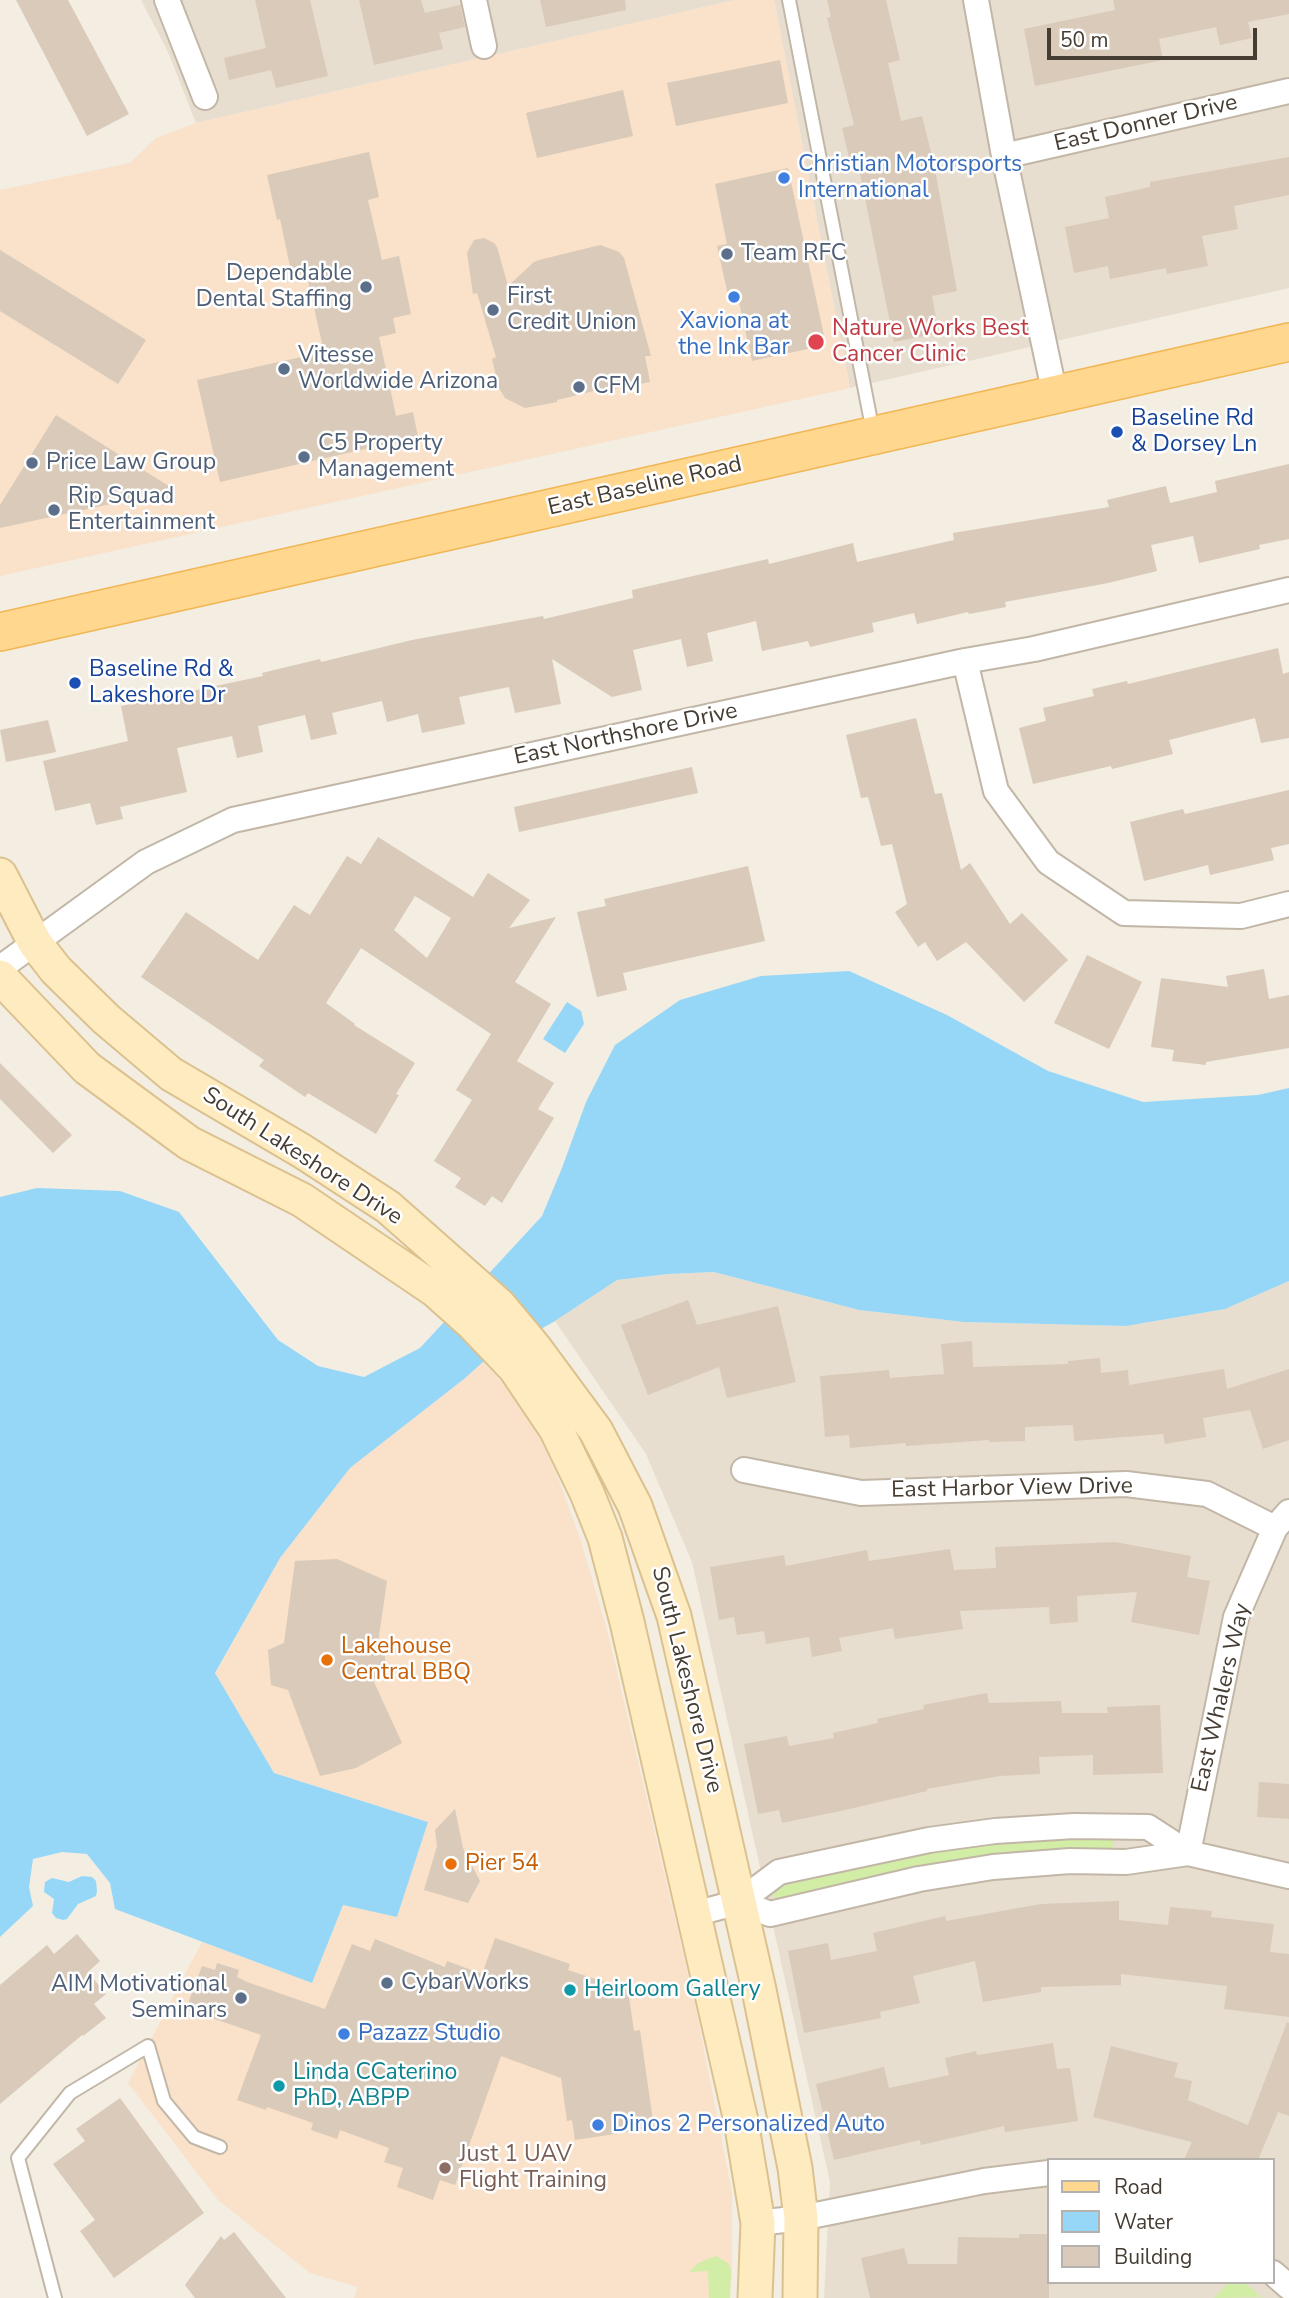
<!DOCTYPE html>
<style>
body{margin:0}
#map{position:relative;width:1289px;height:2298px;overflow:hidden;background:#f3ede2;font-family:"Nunito Sans",sans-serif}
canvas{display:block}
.legend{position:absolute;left:1047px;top:2158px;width:228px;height:126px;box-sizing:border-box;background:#fff;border:2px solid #b5b1ad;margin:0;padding:9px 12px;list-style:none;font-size:21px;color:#453c32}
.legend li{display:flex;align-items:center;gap:14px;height:35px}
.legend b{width:35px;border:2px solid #b5b1ad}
.scale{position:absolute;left:1047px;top:28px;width:210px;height:32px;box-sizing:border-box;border:4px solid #453c32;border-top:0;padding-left:9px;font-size:21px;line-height:24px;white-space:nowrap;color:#453c32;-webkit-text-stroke:5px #fff;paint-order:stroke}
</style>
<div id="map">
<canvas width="1289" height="2298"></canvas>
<ul class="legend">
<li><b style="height:9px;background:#ffd78f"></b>Road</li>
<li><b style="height:19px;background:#96d7f8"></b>Water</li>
<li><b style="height:19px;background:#d9cab9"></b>Building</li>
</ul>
<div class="scale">50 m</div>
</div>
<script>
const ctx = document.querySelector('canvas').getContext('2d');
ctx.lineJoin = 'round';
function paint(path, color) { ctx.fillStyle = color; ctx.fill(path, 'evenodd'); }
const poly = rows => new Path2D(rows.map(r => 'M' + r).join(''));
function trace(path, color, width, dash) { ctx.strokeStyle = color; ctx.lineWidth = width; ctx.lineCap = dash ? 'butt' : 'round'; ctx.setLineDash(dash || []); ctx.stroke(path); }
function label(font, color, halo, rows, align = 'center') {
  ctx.font = font + ' "Nunito Sans",sans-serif'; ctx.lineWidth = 5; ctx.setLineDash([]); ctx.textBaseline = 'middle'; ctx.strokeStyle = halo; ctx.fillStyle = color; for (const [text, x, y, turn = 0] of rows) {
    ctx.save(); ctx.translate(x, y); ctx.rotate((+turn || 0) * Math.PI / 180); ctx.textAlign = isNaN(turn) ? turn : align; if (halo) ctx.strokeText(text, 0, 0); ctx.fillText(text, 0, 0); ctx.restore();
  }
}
const residential = poly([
 [141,0,735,0,196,123,168,52],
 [774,0,1289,0,1289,288,850,388],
 [714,1272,859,1310,964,1322,1126,1326,1225,1309,1289,1281,1289,2298,824,2298,830,2182,692,1562,646,1454,555,1321,617,1280,668,1274],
 [1049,2160,1273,2160,1273,2282,1049,2282]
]);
const commercial = poly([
 [735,0,774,0,850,388,0,576,0,190,130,163,156,138,196,123],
 [483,1362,523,1404,555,1470,581,1541,609,1638,696,2009,732,2193,732,2275,729,2298,354,2298,358,2287,310,2273,218,2200,128,2083,202,1942,312,1983,343,1905,397,1917,428,1822,274,1773,215,1674,280,1558,350,1468,464,1379]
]);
const green = poly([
 [1063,1837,1111,1838,1114,1843,1111,1849,1106,1850,1042,1850,958,1860,780,1899,775,1898,773,1893,777,1887,947,1849],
 [716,2256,728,2263,731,2270,730,2298,709,2298,708,2271,689,2272,698,2263],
 [1229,2282,1244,2282,1261,2297,1214,2298]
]);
const water = poly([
 [849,971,947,1015,1048,1071,1143,1102,1258,1095,1289,1088,1289,1281,1225,1309,1126,1326,964,1322,859,1310,714,1272,668,1274,617,1280,555,1321,483,1362,464,1379,350,1468,280,1558,215,1673,274,1773,428,1822,397,1917,343,1905,312,1983,115,1909,110,1883,87,1854,62,1852,33,1859,29,1887,33,1906,0,1937,0,1197,37,1188,120,1191,179,1212,278,1340,318,1366,364,1377,420,1348,542,1216,562,1168,586,1102,615,1045,680,1000,761,976],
 [567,1002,581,1011,584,1024,565,1053,543,1039],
 [82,1876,92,1877,96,1881,97,1891,96,1896,78,1904,67,1919,63,1920,56,1918,52,1913,54,1899,44,1892,45,1882,52,1878,69,1882]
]);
const building = poly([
 [16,0,68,0,129,114,87,136],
 [255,0,310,0,328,76,276,88,271,70,229,80,224,58,266,48],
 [359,0,421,0,425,13,460,5,465,27,439,33,443,49,374,65],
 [540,0,625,0,626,10,546,27],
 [827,0,886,0,900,60,888,63,901,121,922,116,934,164,957,291,932,296,939,333,894,342,858,164,851,166,842,128,854,125,827,18,831,17],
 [1113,0,1289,0,1289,14,1248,22,1252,38,1220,45,1216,27,1159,39,1163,60,1035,86,1024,29,1115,10],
 [780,60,788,103,676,126,667,83],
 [623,90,633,136,537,158,526,113],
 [369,152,379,197,368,200,382,260,399,256,411,314,393,318,396,333,379,337,396,416,413,412,418,437,220,482,197,380,324,352,306,272,292,276,280,219,277,220,267,175],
 [1289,157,1289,195,1234,206,1238,229,1202,236,1208,266,1167,274,1166,268,1110,279,1108,266,1074,273,1065,227,1109,218,1105,197,1150,187,1150,182],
 [788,168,826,345,752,361,739,302,730,304,717,246,727,244,715,184],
 [484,238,494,243,497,247,508,286,534,262,539,260,600,245,619,252,624,258,651,356,645,356,650,382,602,391,602,389,557,400,557,402,525,408,505,398,499,388,492,359,496,357,477,293,473,294,467,253,474,240],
 [0,250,146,340,118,384,0,311],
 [56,415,175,490,0,528,0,505],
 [1289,464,1289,539,1259,545,1260,549,1199,563,1193,536,1151,545,1157,571,1108,583,1005,602,1006,607,969,614,968,612,917,624,914,613,872,623,874,632,810,647,808,641,762,651,756,621,707,633,713,661,687,667,681,639,633,650,642,690,612,697,552,659,561,704,515,713,509,687,459,697,465,724,422,733,418,714,387,722,382,701,332,713,337,734,311,740,305,715,258,726,263,752,237,758,232,736,177,748,187,792,120,807,123,819,96,825,90,803,55,811,43,761,128,741,121,706,263,676,262,673,320,659,321,662,412,640,543,616,544,619,633,598,632,590,768,559,769,564,853,543,857,562,954,540,953,533,1109,507,1107,500,1166,486,1170,503,1217,492,1215,481],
 [1278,648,1283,674,1289,672,1289,738,1261,743,1255,718,1169,740,1173,754,1112,769,1111,766,1033,784,1019,728,1046,721,1043,708,1094,696,1092,689,1127,681,1128,684],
 [916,718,935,794,942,793,961,870,970,863,1010,924,1022,913,1068,960,1024,1002,966,942,937,961,925,942,918,947,895,912,907,904,892,844,881,846,868,797,861,798,846,735],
 [48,720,56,752,6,762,0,730],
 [692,767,698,793,519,832,514,807],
 [1289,790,1289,844,1271,848,1274,860,1210,875,1208,865,1144,881,1130,822,1183,809,1185,814],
 [378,837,473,897,488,873,530,900,509,928,556,917,515,982,551,1004,517,1061,554,1083,538,1109,554,1118,502,1203,492,1196,485,1206,455,1187,461,1178,434,1161,472,1100,456,1090,491,1034,361,948,326,1003,355,1024,354,1025,415,1063,396,1094,399,1095,376,1134,308,1093,305,1097,259,1066,264,1060,141,977,186,912,258,960,294,905,310,915,347,856,361,864],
 [415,896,451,918,427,958,394,930],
 [748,866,765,941,623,973,627,990,597,997,577,912,606,906,604,899],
 [1087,955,1142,982,1109,1049,1054,1023],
 [1264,969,1269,999,1289,995,1289,1048,1206,1062,1206,1065,1172,1061,1174,1050,1151,1047,1161,978,1228,987,1226,976],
 [0,1063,72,1135,53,1153,0,1099],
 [688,1300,697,1325,778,1306,796,1382,727,1398,719,1367,648,1395,621,1325],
 [972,1341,973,1367,1068,1364,1068,1361,1100,1358,1101,1373,1128,1370,1129,1385,1224,1369,1227,1389,1289,1369,1289,1440,1263,1449,1250,1410,1203,1418,1206,1437,1165,1444,1163,1434,1074,1441,1073,1425,1025,1427,1025,1441,989,1442,989,1440,906,1446,906,1443,850,1448,849,1435,825,1437,820,1376,889,1370,890,1378,944,1374,941,1344],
 [1115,1542,1191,1556,1187,1577,1210,1581,1199,1635,1131,1622,1137,1592,1077,1596,1078,1622,1050,1624,1049,1607,960,1611,963,1629,895,1639,893,1628,839,1638,842,1651,812,1657,809,1637,766,1644,764,1631,737,1635,734,1617,719,1620,710,1567,784,1555,786,1566,867,1550,869,1561,950,1549,954,1570,996,1568,995,1547],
 [337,1559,387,1581,378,1643,384,1645,386,1670,373,1680,402,1743,356,1768,320,1776,288,1690,271,1685,268,1650,284,1643,295,1561],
 [987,1693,989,1703,1061,1701,1062,1713,1108,1713,1107,1707,1160,1705,1163,1773,1093,1775,1093,1755,1039,1757,1040,1774,1000,1776,927,1789,927,1791,845,1810,782,1823,779,1810,758,1814,744,1744,787,1736,789,1746,834,1738,833,1733,878,1723,877,1719,924,1709,923,1705],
 [1259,1782,1289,1784,1289,1819,1257,1817],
 [455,1809,463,1848,480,1881,468,1903,424,1890,437,1846,435,1830],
 [1119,1901,1119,1920,1168,1925,1170,1907,1212,1911,1211,1917,1274,1924,1270,1952,1289,1954,1289,2017,1224,2009,1227,1986,1121,1974,1121,1985,1041,1987,1041,1992,983,2002,975,1961,913,1976,920,2003,880,2012,881,2018,804,2033,788,1951,828,1943,831,1960,877,1951,873,1933,945,1916,946,1921,1041,1904],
 [77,1934,100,1961,88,1972,106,1994,94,2004,106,2018,83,2036,82,2035,0,2104,0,1985,47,1945,54,1954],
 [495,1938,570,1964,568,1970,628,1990,634,2031,640,2030,654,2128,575,2140,572,2120,567,2121,561,2078,501,2056,455,2185,440,2180,433,2200,397,2187,403,2168,384,2162,389,2148,340,2130,337,2139,311,2130,313,2123,267,2107,266,2110,237,2100,261,2035,186,2009,202,1966,215,1970,217,1963,239,1970,237,1977,247,1982,325,2009,352,1944,370,1951,375,1939,445,1967,447,1961,482,1974],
 [1287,2022,1289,2023,1289,2116,1278,2112,1258,2160,1184,2160,1192,2142,1093,2117,1111,2046,1178,2063,1174,2077,1192,2081,1188,2100,1248,2125],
 [1053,2043,1057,2069,1070,2068,1078,2121,1005,2132,1004,2126,921,2145,920,2140,834,2160,816,2084,884,2067,889,2088,949,2075,945,2058,976,2051,977,2055],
 [120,2098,204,2213,114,2278,80,2231,95,2220,53,2164,85,2141,76,2129],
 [234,2232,286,2298,195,2298,185,2285,221,2236,224,2240],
 [1019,2234,1049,2234,1049,2298,870,2298,861,2258,904,2248,908,2264,957,2264,958,2237,1019,2238]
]);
const lane = poly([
 [789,0,873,432],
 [55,2298,18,2158,70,2093,148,2046,164,2101,194,2137,220,2147]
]);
const street = poly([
 [167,0,205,97],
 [474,0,484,46],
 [976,0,1004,156,1055,395],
 [1004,156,1289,91],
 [965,661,996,791,1048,862,1124,913,1241,916,1289,904],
 [0,968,146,862,233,820,965,661,1034,649,1289,590],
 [744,1470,861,1493,1126,1484,1207,1494,1275,1528],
 [1188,1853,1236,1617,1275,1528,1289,1512],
 [739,1902,770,1914,919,1879,993,1867,1070,1861,1126,1862,1188,1853,1289,1876],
 [694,1914,739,1902,779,1872,929,1840,995,1831,1074,1826,1148,1827,1188,1853],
 [758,2223,801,2218,984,2181,1049,2173],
 [1273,2273,1289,2287]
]);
const secondary = poly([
 [0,875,35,943,56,970,106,1019,171,1074,302,1151,388,1207,499,1305,534,1347,596,1431,635,1506,674,1616,759,1990,795,2168,801,2218,800,2298],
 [0,977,87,1068,189,1143,302,1200,435,1290,473,1324,515,1368,556,1429,587,1493,605,1538,627,1622,741,2121,758,2223,755,2298]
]);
const primary = poly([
 [0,632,1289,342]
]);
const markers = [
 [784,178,7,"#3f7fe0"],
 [727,254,7,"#5c6f8a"],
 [366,287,7,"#5c6f8a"],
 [734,297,7,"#3f7fe0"],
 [493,310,7,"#5c6f8a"],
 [816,342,9,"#e0444e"],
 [284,369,7,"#5c6f8a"],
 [579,387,7,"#5c6f8a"],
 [1117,432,7,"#1a4fb4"],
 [304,457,7,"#5c6f8a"],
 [32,463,7,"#5c6f8a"],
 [54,510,7,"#5c6f8a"],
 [75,683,7,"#1a4fb4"],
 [327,1660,7,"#e8710a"],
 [451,1864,7,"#e8710a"],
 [387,1983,7,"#5c6f8a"],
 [570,1990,7,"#0f9aa8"],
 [241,1998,7,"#5c6f8a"],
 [344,2034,7,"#3f7fe0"],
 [279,2086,7,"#0f9aa8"],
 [598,2125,7,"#3f7fe0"],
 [445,2168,7,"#8d6e63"]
];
const streetNames = [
 ["East Donner Drive",1146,124,-13],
 ["East Baseline Road",645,487,-13],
 ["East Northshore Drive",626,735,-12],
 ["South Lakeshore Drive",302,1157,33],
 ["East Harbor View Drive",1012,1489,-1],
 ["South Lakeshore Drive",686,1680,76],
 ["East Whalers Way",1222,1698,-77]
];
const shopNames = [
 ["Christian Motorsports",798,165],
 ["International",798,191],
 ["Xaviona at",734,322,"center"],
 ["the Ink Bar",734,348,"center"],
 ["Pazazz Studio",358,2034],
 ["Dinos 2 Personalized Auto",612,2125]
];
const serviceNames = [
 ["Team RFC",741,254],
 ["Dependable",352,274,"right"],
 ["Dental Staffing",352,300,"right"],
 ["First",507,297],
 ["Credit Union",507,323],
 ["Vitesse",298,356],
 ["Worldwide Arizona",298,382],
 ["CFM",593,387],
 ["C5 Property",318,444],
 ["Management",318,470],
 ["Price Law Group",46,463],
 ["Rip Squad",68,497],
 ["Entertainment",68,523],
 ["CybarWorks",401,1983],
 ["AIM Motivational",227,1985,"right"],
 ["Seminars",227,2011,"right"]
];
const healthNames = [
 ["Nature Works Best",832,329],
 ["Cancer Clinic",832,355]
];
const transitNames = [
 ["Baseline Rd",1131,419],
 ["& Dorsey Ln",1131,445],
 ["Baseline Rd &",89,670],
 ["Lakeshore Dr",89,696]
];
const foodNames = [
 ["Lakehouse",341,1647],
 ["Central BBQ",341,1673],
 ["Pier 54",465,1864]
];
const cultureNames = [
 ["Heirloom Gallery",584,1990],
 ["Linda CCaterino",293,2073],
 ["PhD, ABPP",293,2099]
];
const educationNames = [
 ["Just 1 UAV",459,2155],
 ["Flight Training",459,2181]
];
paint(residential, '#e8decf');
paint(commercial, '#f9e1ca');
paint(green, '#d2eda5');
paint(water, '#96d7f8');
paint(building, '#d9cab9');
trace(lane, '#c2b7a7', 16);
trace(street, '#c2b7a7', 28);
trace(secondary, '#dbc18e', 37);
trace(primary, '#f1b653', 40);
trace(lane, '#fff', 12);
trace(street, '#fff', 24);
trace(secondary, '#ffebc0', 33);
trace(primary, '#ffd78f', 37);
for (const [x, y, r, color] of markers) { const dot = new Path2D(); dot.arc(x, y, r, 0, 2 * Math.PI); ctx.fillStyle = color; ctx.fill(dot); trace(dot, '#fff', 2.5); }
label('23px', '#453c32', '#fff', streetNames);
label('23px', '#366cbe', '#fff', shopNames, 'left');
label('23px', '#4e5e75', '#fff', serviceNames, 'left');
label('23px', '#be3a42', '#fff', healthNames, 'left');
label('23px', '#164399', '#fff', transitNames, 'left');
label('23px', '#c56008', '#fff', foodNames, 'left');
label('23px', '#0d838f', '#fff', cultureNames, 'left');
label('23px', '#785e54', '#fff', educationNames, 'left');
</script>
